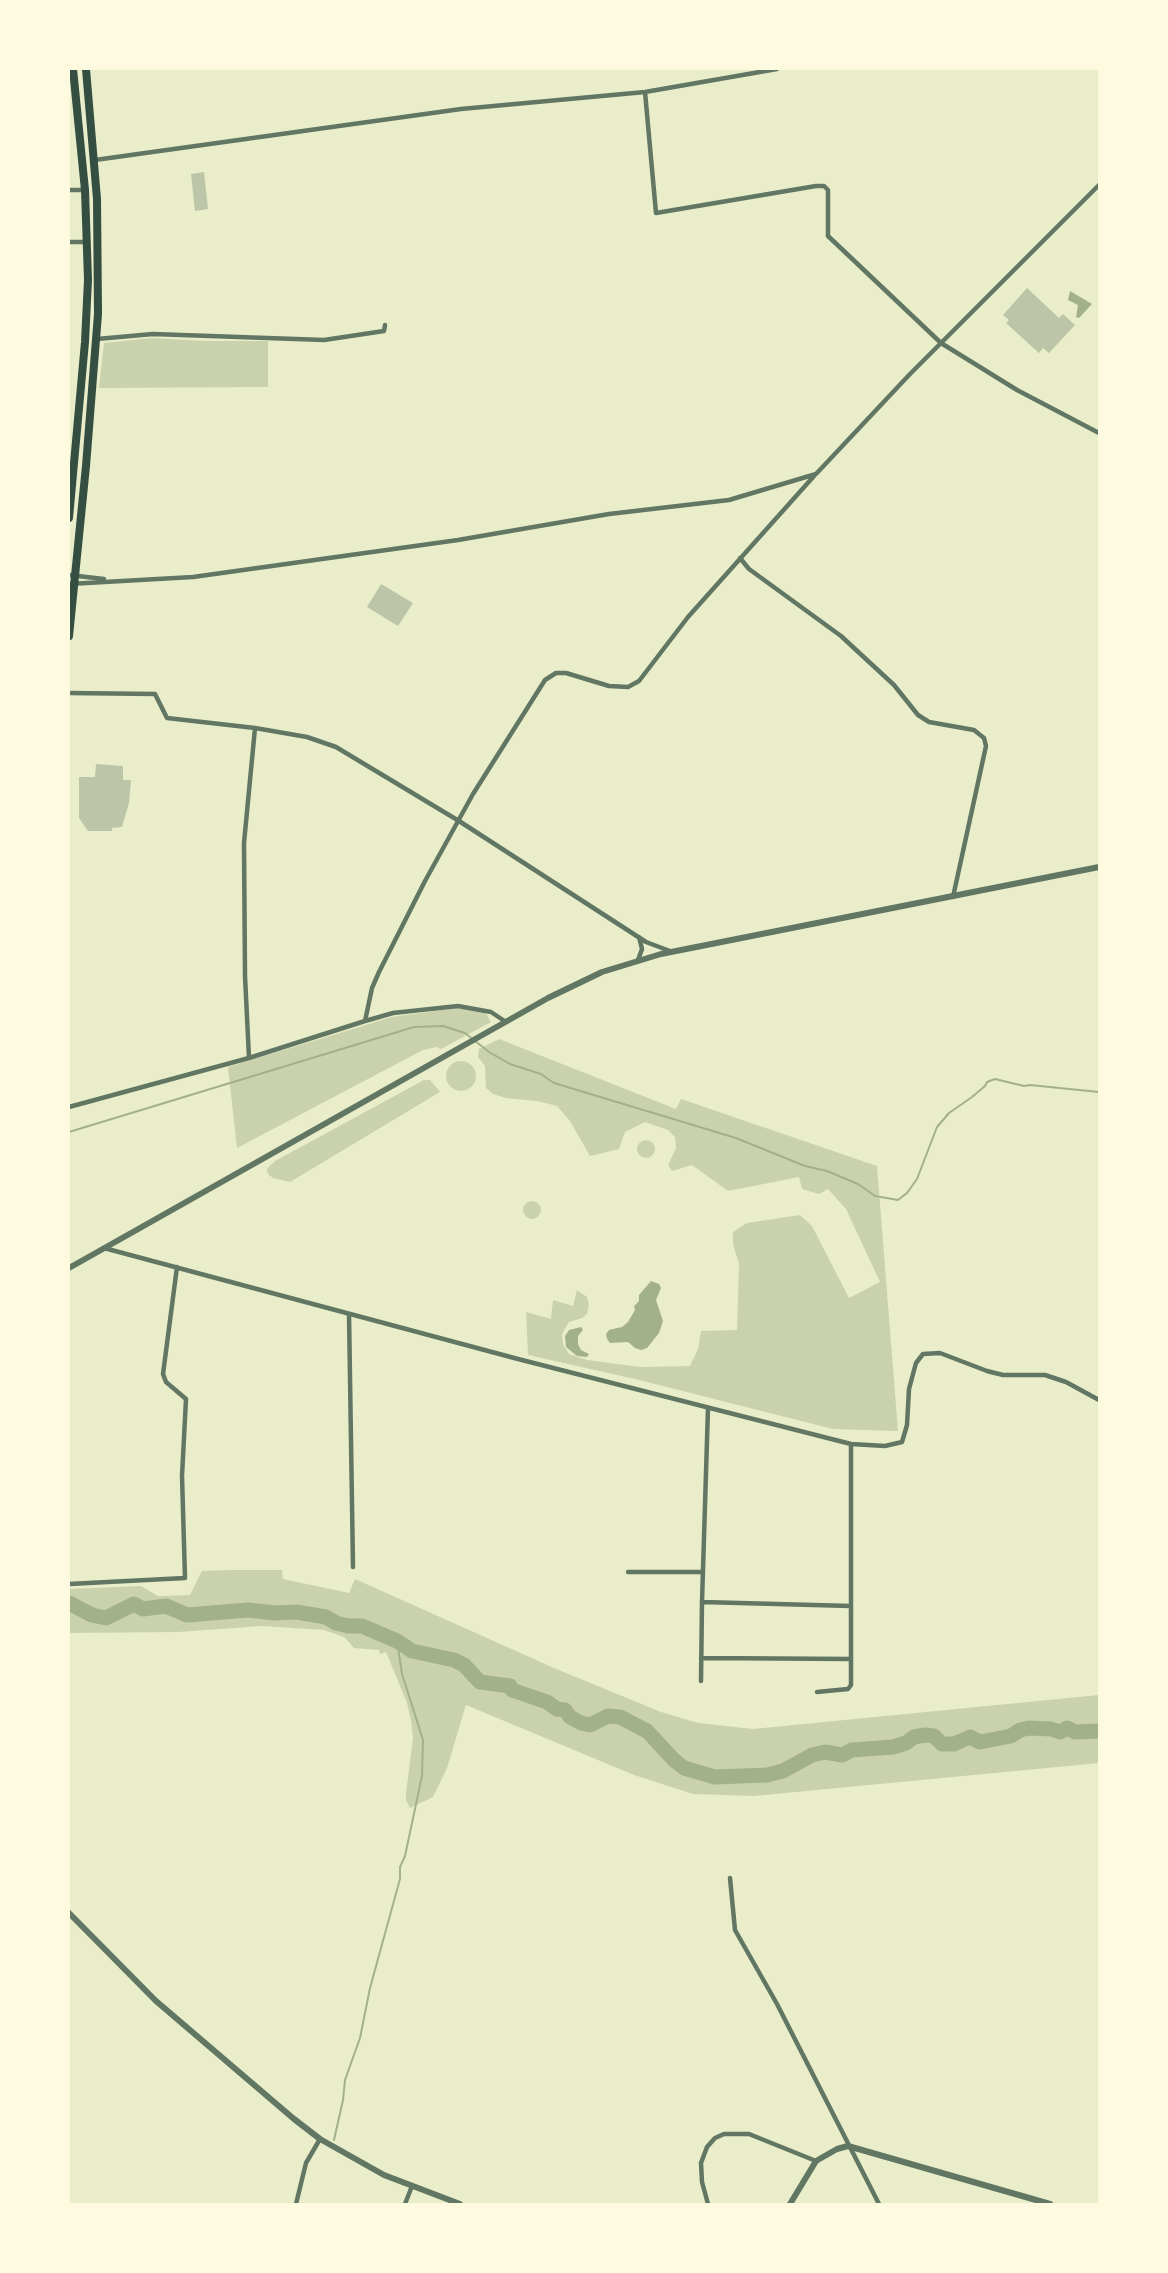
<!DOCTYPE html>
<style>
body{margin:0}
#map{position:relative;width:1168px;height:2273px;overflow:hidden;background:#e9edc9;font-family:"Roboto Condensed",sans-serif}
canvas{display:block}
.frame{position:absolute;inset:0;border:70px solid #fefae0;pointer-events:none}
</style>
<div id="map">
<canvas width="1168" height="2273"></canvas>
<div class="frame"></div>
</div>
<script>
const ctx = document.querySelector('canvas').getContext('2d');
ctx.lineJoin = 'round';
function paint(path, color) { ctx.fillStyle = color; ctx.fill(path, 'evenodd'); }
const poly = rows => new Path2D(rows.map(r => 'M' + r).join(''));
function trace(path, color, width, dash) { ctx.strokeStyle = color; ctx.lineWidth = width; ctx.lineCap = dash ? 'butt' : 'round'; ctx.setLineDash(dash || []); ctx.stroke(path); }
const green = poly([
 [152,338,204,341,268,341,268,387,99,388,104,343],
 [457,1008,485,1012,491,1022,441,1049,437,1047,423,1050,237,1148,228,1067,392,1017],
 [499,1039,676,1109,681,1099,877,1166,898,1431,833,1429,635,1379,528,1355,526,1312,551,1319,553,1300,573,1306,577,1290,587,1297,589,1305,587,1314,582,1318,569,1322,562,1334,563,1344,569,1354,587,1360,641,1367,690,1366,698,1349,701,1331,737,1330,739,1264,733,1244,733,1232,747,1223,800,1215,812,1226,849,1298,880,1282,846,1209,828,1189,819,1194,802,1189,799,1177,728,1191,692,1165,672,1171,668,1165,676,1148,675,1137,668,1130,645,1122,625,1132,619,1149,590,1156,570,1121,557,1106,537,1101,506,1098,493,1094,486,1088,485,1066,478,1057,479,1049],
 '446 1076a15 15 0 1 1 30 0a15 15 0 1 1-30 0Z',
 [424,1080,430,1080,440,1092,290,1182,273,1178,268,1174,267,1169,275,1161],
 '637 1149a9 9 0 1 1 18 0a9 9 0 1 1-18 0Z',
 '523 1210a9 9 0 1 1 18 0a9 9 0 1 1-18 0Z',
 [231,1570,282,1570,283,1579,349,1593,355,1579,554,1668,661,1712,698,1723,753,1729,1099,1695,1099,1763,754,1796,693,1794,634,1775,466,1705,447,1768,433,1797,410,1808,406,1800,406,1793,413,1738,411,1720,407,1703,386,1652,380,1654,379,1650,354,1648,344,1637,324,1630,262,1626,178,1632,69,1633,69,1589,141,1586,158,1596,190,1595,202,1571]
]);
const water = poly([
 [1070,291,1092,304,1079,318,1076,317,1078,305,1068,300],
 [651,1281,659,1284,661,1288,656,1300,663,1321,659,1333,647,1348,641,1350,635,1348,628,1342,610,1343,607,1339,606,1334,609,1330,622,1327,628,1322,635,1310,634,1306,639,1301,639,1295],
 [581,1327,583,1330,578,1336,578,1344,581,1350,589,1354,587,1357,577,1356,566,1347,565,1336,569,1330]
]);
const stream = poly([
 [69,1132,414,1027,443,1026,465,1033,489,1052,510,1064,541,1074,554,1083,736,1138,805,1166,827,1171,858,1184,875,1196,898,1200,907,1193,917,1179,937,1127,949,1113,972,1097,985,1086,987,1082,995,1079,1024,1086,1030,1085,1099,1092],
 [334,2140,343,2100,345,2080,360,2038,370,1988,400,1879,400,1867,405,1856,422,1776,423,1740,402,1674,397,1641]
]);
const river = poly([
 [69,1603,92,1615,106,1618,134,1604,143,1609,166,1606,187,1615,248,1610,275,1613,296,1612,326,1617,336,1623,348,1626,362,1626,397,1641,412,1651,454,1660,464,1665,480,1682,510,1686,512,1690,547,1702,557,1709,565,1710,570,1717,581,1723,590,1725,608,1716,620,1717,647,1731,674,1760,684,1768,715,1777,767,1775,783,1771,812,1755,825,1752,842,1755,852,1750,893,1747,906,1743,914,1737,925,1735,934,1736,942,1744,954,1744,970,1737,980,1742,1011,1736,1020,1730,1029,1728,1051,1729,1060,1732,1067,1728,1075,1732,1099,1731]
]);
const building = poly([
 [204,172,208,209,195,211,191,174],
 [1027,288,1059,318,1063,314,1075,325,1049,353,1043,348,1039,353,1006,323,1009,320,1003,315],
 [381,584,413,603,398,626,367,607],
 [96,764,123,766,123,780,131,780,129,803,122,827,112,828,112,831,88,831,79,818,79,777,95,777]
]);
const minor = poly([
 [645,92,656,213,816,186,824,186,828,190,828,236,941,343,1017,390,1099,433],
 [95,160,461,109,645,92,777,69],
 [69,190,85,190],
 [69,242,87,242],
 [97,339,153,334,324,340,384,331,385,325],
 [740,558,749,569,841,636,894,685,918,715,929,722,974,730,984,738,986,746,953,897],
 [69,575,104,579],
 [69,584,193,577,458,540,609,514,729,500,816,474,910,374,1099,185],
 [69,693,155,694,167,718,255,728,244,843,245,976,249,1058],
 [255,728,307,737,336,747,459,821,646,942,670,951],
 [638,960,642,949,639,937],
 [506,1022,491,1012,458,1006,393,1013,365,1021,372,988,379,972,425,881,473,794,545,680,556,673,566,673,609,686,628,687,639,681,688,617,814,476],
 [69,1107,249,1058,365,1021],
 [104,1248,518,1359,851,1444,885,1446,902,1442,907,1425,909,1389,916,1363,923,1354,940,1353,987,1371,1003,1375,1045,1375,1066,1382,1099,1400],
 [349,1314,353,1567],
 [708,1408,702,1602,851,1606],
 [628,1572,703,1572],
 [69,1584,185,1578,182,1476,186,1399,166,1382,163,1374,177,1267],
 [701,1658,851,1659],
 [701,1681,702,1602],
 [817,1692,848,1689,851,1685,851,1444],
 [730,1878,735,1930,777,2004,879,2204],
 [296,2204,306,2163,320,2139],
 [405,2204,412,2186],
 [708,2204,702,2182,701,2163,707,2147,715,2138,724,2134,749,2134,816,2161]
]);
const tertiary = poly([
 [69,1268,548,998,602,972,661,954,1099,867],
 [69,1913,156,2001,294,2119,320,2139,384,2175,460,2204],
 [790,2204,816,2161,837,2149,848,2146,1050,2204]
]);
const primary = poly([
 [69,518,85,342,88,280,85,190,73,69],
 [69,636,86,466,98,314,97,199,86,69]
]);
paint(green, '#cad2ad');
paint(water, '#a3b18a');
trace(stream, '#a3b18a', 2);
trace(river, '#a3b18a', 15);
paint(building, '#bcc5a7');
trace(minor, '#617663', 4.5);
trace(tertiary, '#617663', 6);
trace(primary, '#344e41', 8);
</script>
